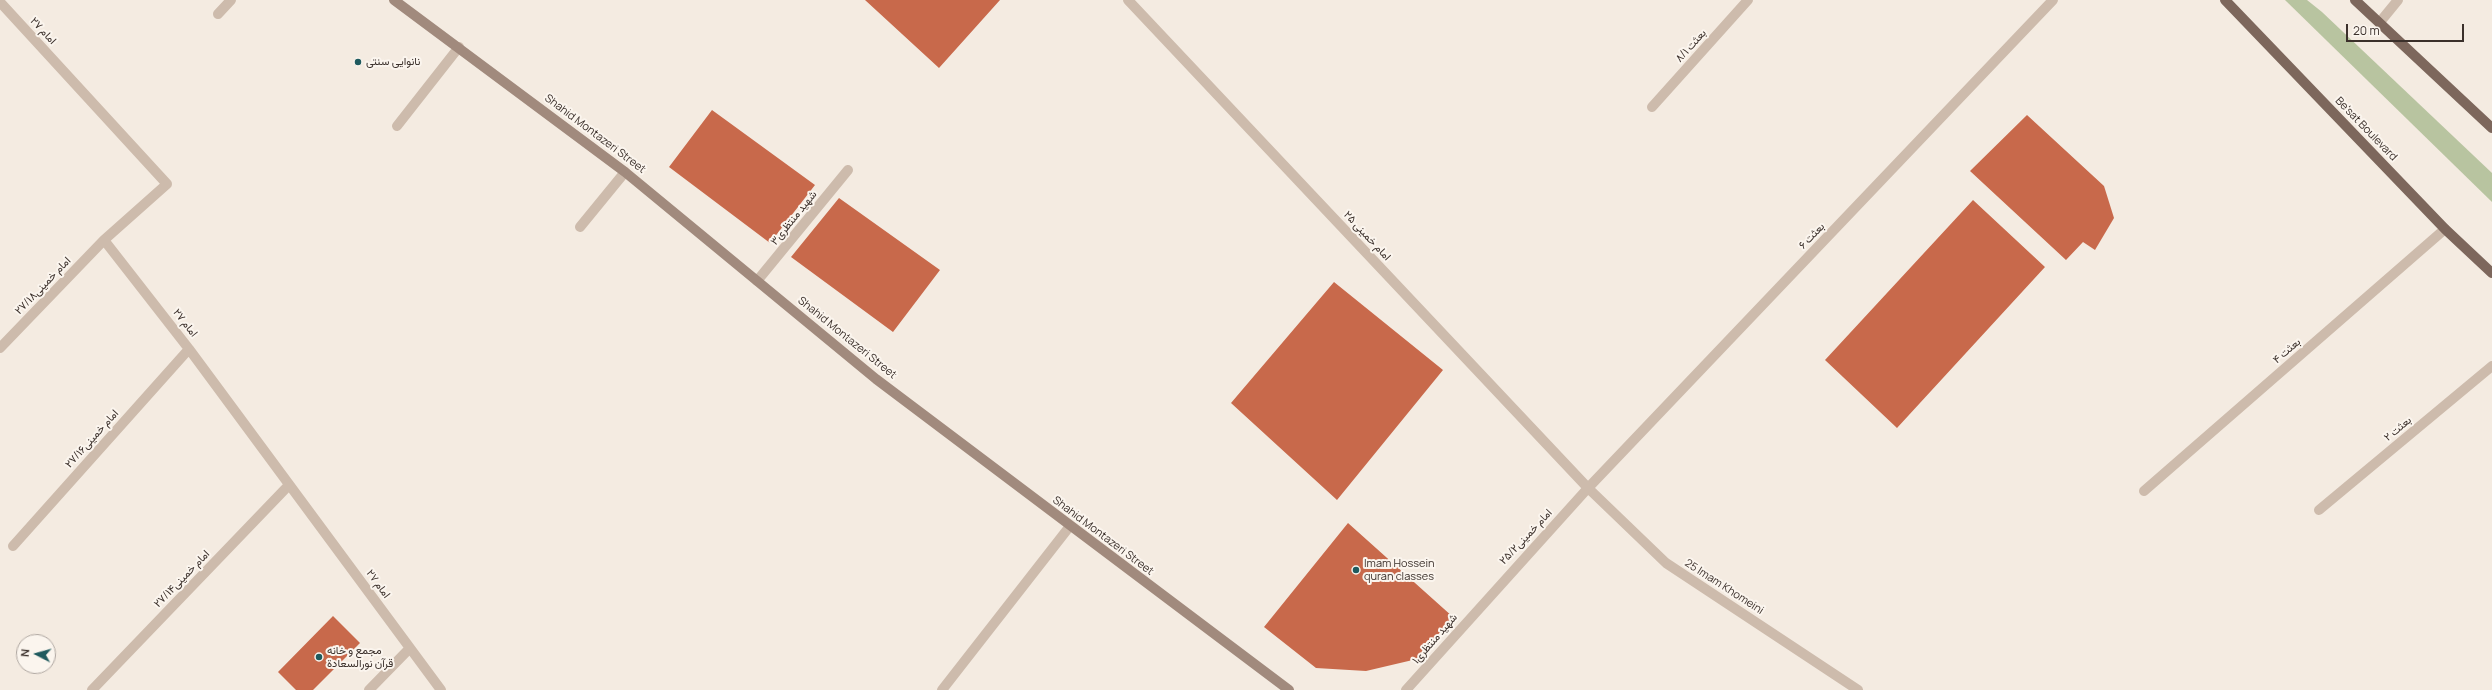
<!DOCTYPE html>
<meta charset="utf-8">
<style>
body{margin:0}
#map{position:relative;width:2492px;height:690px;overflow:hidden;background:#f4ebe1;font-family:Manrope,sans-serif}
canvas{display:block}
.north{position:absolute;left:16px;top:634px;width:40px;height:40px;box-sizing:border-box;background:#fbf5ee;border:1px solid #aea6a0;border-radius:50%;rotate:276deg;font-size:11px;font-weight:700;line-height:16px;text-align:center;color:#3b302b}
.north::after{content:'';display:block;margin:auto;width:14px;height:18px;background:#1f5a5e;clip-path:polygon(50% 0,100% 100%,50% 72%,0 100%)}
.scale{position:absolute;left:2346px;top:24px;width:118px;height:18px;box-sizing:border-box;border:2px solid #3b302b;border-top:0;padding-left:5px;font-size:12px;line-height:14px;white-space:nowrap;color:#3b302b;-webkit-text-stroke:3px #fbf5ee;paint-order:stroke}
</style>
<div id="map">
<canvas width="2492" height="690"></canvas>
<div class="north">N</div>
<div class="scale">20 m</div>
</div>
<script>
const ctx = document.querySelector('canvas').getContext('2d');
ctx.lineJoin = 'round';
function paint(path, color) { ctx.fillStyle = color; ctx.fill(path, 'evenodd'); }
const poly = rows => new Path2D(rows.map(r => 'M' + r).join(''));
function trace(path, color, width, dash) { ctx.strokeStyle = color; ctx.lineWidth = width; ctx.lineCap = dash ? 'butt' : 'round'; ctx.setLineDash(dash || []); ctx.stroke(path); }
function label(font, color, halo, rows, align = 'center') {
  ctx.font = font + ' Manrope,Vazirmatn,sans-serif'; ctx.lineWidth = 4; ctx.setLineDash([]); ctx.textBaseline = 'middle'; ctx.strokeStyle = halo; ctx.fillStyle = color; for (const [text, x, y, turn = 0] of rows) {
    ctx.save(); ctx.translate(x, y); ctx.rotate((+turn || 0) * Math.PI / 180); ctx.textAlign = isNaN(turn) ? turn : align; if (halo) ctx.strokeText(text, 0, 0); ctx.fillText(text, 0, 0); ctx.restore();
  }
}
const green = poly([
 [2285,0,2307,0,2322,12,2492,173,2492,202]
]);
const building = poly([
 [865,0,1000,0,939,68],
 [712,110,815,185,770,243,669,167],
 [2027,115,2104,186,2114,218,2095,250,2083,242,2066,260,1970,171],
 [839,198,940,270,893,332,791,257],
 [1973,200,2045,267,1897,428,1825,360],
 [1334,282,1443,370,1337,500,1231,403],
 [1348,523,1453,617,1417,659,1366,671,1316,668,1264,627],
 [333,616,360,643,313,690,296,690,278,672]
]);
const street = poly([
 [1128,0,1588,488,1666,563,1858,690],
 [0,2,167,184,104,240,0,348],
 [218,14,231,0],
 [2380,22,2398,0],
 [1652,107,1748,0],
 [397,126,459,47],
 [580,227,625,172],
 [104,240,189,349,441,690],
 [757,281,848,170],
 [2144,491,2445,229],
 [2319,510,2492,366],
 [13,546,189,349],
 [92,690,289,485],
 [369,690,410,648],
 [942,690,1070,526],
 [1406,690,1588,488,2053,0]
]);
const secondary = poly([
 [394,0,625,172,876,379,1289,690]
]);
const primary = poly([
 [2225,0,2445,229,2492,273],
 [2355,0,2492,128]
]);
const markers = [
 [358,62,4,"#1f5a5e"],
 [1356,570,4,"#1f5a5e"],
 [319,657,4,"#1f5a5e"]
];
const streetNames = [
 ["امام ۲۷",43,31,47],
 ["بعثت ۸/۱",1691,46,-48],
 ["Be'sat Boulevard",2366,129,46],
 ["Shahid Montazeri Street",595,134,37],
 ["شهید منتظری۳",794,218,-51],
 ["امام خمینی ۲۵",1367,236,47],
 ["بعثت ۶",1812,236,-46],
 ["امام خمینی۲۷/۱۸",43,286,-46],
 ["امام ۲۷",185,323,52],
 ["Shahid Montazeri Street",847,338,39],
 ["بعثت ۴",2287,351,-41],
 ["بعثت ۲",2398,429,-40],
 ["امام خمینی۲۷/۱۶",92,439,-48],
 ["Shahid Montazeri Street",1103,536,37],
 ["امام خمینی۲۵/۲",1526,537,-47],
 ["امام خمینی۲۷/۱۴",182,579,-46],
 ["امام ۲۷",378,584,54],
 ["25 Imam Khomeini",1724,587,33],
 ["شهید منتظری۱",1435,639,-49]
];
const poiNames = [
 ["نانوایی سنتی",366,62],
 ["Imam Hossein",1364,564],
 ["quran classes",1364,577],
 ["مجمع و خانه",327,651],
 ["قرآن نورالسعادة",327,664]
];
paint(green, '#b8c4a0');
paint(building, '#c8694b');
trace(street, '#cdbbac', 10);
trace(secondary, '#a18a7d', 10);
trace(primary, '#7d675c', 10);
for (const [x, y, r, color] of markers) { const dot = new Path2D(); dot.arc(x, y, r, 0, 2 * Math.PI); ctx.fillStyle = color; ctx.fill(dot); trace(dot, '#fbf5ee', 1.5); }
label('11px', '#3b302b', '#fbf5ee', streetNames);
label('11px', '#3b302b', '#fbf5ee', poiNames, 'left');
</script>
